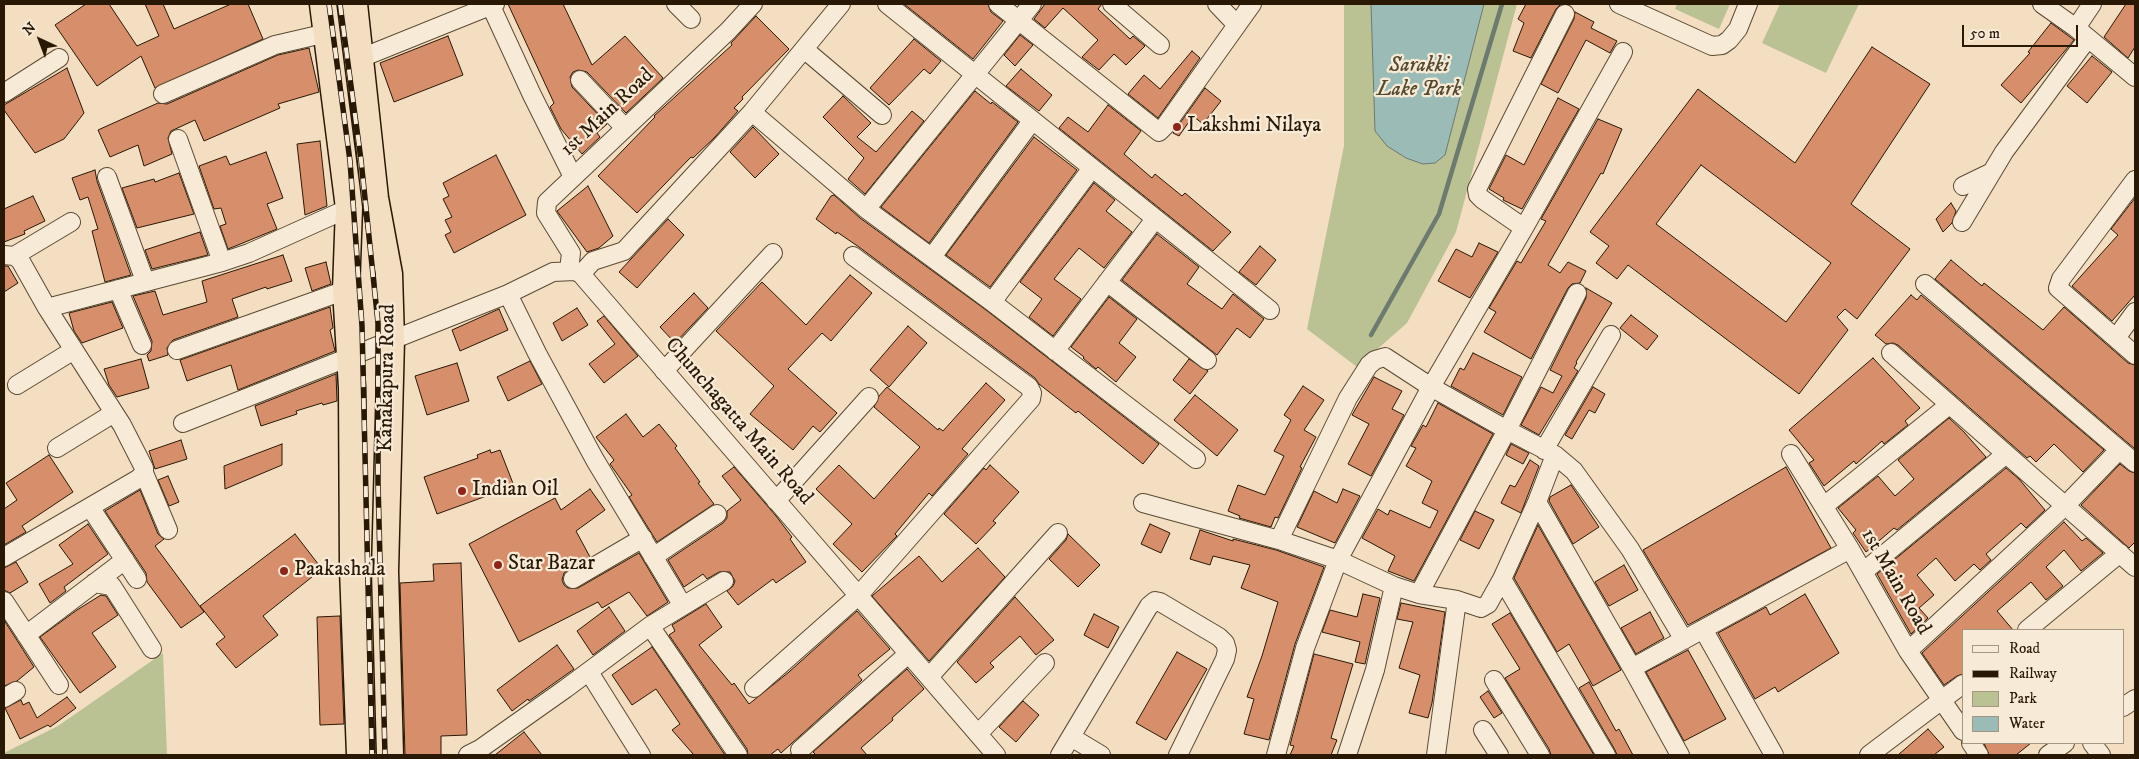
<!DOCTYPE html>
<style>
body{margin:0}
#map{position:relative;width:2139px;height:759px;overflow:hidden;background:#f3dec1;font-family:"IM FELL DW Pica",serif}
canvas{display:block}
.frame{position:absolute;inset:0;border:5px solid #281804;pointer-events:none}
.legend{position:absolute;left:1962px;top:629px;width:162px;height:115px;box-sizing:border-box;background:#f7ead7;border:1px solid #a49683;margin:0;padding:6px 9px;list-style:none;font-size:15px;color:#281804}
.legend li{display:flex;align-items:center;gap:10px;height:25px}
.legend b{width:25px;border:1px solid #a49683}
.north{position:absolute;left:15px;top:15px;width:50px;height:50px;-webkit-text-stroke:4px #f7ead7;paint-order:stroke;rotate:317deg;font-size:14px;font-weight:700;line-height:20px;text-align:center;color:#281804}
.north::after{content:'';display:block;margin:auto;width:18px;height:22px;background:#281804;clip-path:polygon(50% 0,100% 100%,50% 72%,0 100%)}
.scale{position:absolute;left:1962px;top:25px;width:116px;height:22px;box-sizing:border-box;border:2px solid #281804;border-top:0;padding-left:6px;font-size:15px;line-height:18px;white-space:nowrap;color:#281804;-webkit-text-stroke:4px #f7ead7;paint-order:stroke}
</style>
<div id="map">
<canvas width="2139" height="759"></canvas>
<div class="frame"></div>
<ul class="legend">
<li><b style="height:6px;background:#f7ead7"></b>Road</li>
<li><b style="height:6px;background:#281804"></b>Railway</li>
<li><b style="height:14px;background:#bac193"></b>Park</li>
<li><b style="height:14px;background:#9bbcb6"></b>Water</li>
</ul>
<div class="north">N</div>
<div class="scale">50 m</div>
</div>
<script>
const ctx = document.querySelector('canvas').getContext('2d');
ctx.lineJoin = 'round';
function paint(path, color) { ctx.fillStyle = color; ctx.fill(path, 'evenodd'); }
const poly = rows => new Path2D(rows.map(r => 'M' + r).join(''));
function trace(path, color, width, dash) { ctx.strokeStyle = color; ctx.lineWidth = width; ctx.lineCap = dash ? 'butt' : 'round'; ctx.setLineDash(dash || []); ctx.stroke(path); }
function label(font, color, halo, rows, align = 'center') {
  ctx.font = font + ' "IM FELL DW Pica",serif'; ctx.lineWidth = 4.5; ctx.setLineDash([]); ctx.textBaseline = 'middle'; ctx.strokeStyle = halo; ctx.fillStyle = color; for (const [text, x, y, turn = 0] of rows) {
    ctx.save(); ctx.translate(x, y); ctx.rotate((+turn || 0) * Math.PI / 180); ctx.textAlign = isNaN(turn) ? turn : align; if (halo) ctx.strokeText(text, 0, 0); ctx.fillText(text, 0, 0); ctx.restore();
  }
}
const green = poly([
 [1344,4,1517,4,1456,232,1407,323,1357,367,1307,329,1344,146],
 [1677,4,1730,4,1719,29,1675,9],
 [1780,4,1859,4,1826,73,1762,43],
 [163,653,167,755,4,755,4,753,58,726]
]);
const water = poly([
 [1371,4,1484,4,1445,155,1435,163,1423,164,1406,158,1387,146,1375,131,1371,4]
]);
const stream = poly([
 [1371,335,1439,214,1502,4]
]);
const building = poly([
 [86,4,109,4,137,46,159,36,145,4,163,4,174,29,231,4,248,4,263,39,155,88,141,56,97,86,55,25,86,4],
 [508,4,563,4,592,65,625,36,663,78,626,113,587,72,578,70,573,72,570,77,572,87,607,124,597,133,600,137,582,154,561,129,550,107,554,103,508,4],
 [904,4,988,4,991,12,1003,21,973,59,904,4],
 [1045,4,1102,4,1098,9,1130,39,1133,36,1145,46,1126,65,1114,54,1099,70,1082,57,1098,40,1063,8,1045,28,1034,19,1045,4],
 [1526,4,1561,4,1556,9,1531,58,1513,51,1524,23,1518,19,1526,4],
 [2126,4,2135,4,2135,47,2128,58,2104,37,2126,4],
 [1575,12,1594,22,1591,28,1617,41,1610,53,1586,40,1558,93,1541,84,1574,19,1575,12],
 [756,16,789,49,742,97,743,99,734,108,738,111,715,137,693,158,691,157,637,213,598,176,655,117,654,116,732,45,731,43,756,16],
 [2051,23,2074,40,2021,103,2001,85,2030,53,2028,52,2051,23],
 [1020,35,1033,45,1015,66,1004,55,1020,35],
 [448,36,463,75,394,102,380,63,448,36],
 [914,39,941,61,930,74,924,69,889,105,870,88,914,39],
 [1872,47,1930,84,1851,204,1910,249,1857,319,1845,309,1837,317,1848,330,1799,394,1628,265,1617,279,1596,263,1609,246,1590,232,1698,89,1795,163,1872,47],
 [1701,165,1831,263,1786,322,1656,224,1701,165],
 [309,48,319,92,278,104,280,108,204,141,195,120,171,131,168,138,172,154,144,166,138,145,110,157,98,130,158,103,167,104,278,55,309,48],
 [1192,51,1200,58,1158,118,1128,94,1144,75,1160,89,1192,51],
 [2092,56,2112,72,2087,103,2067,86,2092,56],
 [67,68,84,113,64,139,35,153,4,110,4,105,67,68],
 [1021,69,1052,95,1039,111,1006,86,1021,69],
 [1205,88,1221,101,1203,124,1193,116,1179,136,1173,133,1205,88],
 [975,91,991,104,992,102,1018,122,929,243,881,207,975,91],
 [843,96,871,123,857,137,876,152,912,111,924,121,865,194,848,179,864,158,823,117,843,96],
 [1558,98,1579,109,1522,209,1503,200,1504,198,1489,189,1506,155,1524,165,1558,98],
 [1108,105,1141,131,1124,154,1152,178,1155,174,1182,196,1185,193,1231,232,1213,251,1059,128,1068,117,1088,132,1108,105],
 [1598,119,1622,129,1603,174,1601,173,1548,265,1560,273,1568,262,1586,271,1580,283,1572,284,1568,288,1531,359,1484,332,1496,312,1489,308,1517,261,1521,263,1546,221,1541,219,1598,119],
 [753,127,779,154,755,178,730,152,753,127],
 [1034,137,1077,170,990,287,946,255,1034,137],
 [320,141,327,206,305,215,297,144,320,141],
 [266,152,283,198,267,204,277,229,228,249,220,226,226,224,221,208,214,209,199,166,226,156,230,165,266,152],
 [496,155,526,215,454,253,445,235,451,232,445,220,452,217,443,199,449,196,443,183,496,155],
 [95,170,97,181,131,275,105,282,92,231,98,229,88,197,80,200,72,178,95,170],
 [179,173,194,214,137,228,122,188,154,179,155,182,179,173],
 [1094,183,1115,200,1106,211,1132,232,1104,268,1079,248,1054,279,1081,299,1053,336,1029,317,1042,299,1020,282,1094,183],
 [588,186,613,236,599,248,587,252,557,211,588,186],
 [834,195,860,218,986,310,1159,444,1143,464,1078,411,1076,413,1039,384,1035,378,859,247,837,232,836,234,816,219,831,196,834,195],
 [33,196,45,221,24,231,25,234,4,242,4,209,33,196],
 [2135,198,2135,295,2112,321,2072,286,2118,235,2111,229,2135,198],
 [1951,203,1956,211,1952,223,1943,232,1936,219,1951,203],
 [668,219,684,235,637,288,619,272,668,219],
 [200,232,208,255,152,269,145,250,200,232],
 [1157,234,1199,267,1187,284,1222,309,1233,294,1264,319,1250,338,1237,328,1217,355,1122,280,1157,234],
 [1479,243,1498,252,1470,298,1438,281,1456,249,1472,257,1479,243],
 [1260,246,1276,260,1256,285,1239,272,1260,246],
 [283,255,292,281,267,289,266,287,232,299,238,317,173,340,167,348,168,355,149,361,147,355,151,351,152,341,133,296,155,291,163,315,207,302,202,281,283,255],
 [1951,260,1982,286,1984,283,2043,330,2064,307,2128,363,2135,365,2135,449,1935,279,1951,260],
 [326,262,331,284,312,291,305,268,326,262],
 [4,266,8,266,18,283,4,292,4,266],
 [850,275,872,293,831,341,822,333,788,369,837,413,820,432,813,426,793,450,750,414,774,386,716,331,762,282,806,325,850,275],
 [1586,288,1612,303,1576,362,1577,363,1574,368,1578,371,1539,435,1521,425,1541,387,1553,393,1562,376,1550,370,1586,298,1586,288],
 [694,293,708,308,675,343,660,327,694,293],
 [1911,295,1917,300,1921,295,2104,450,2083,472,2054,444,2036,462,2030,456,2027,458,1898,345,1893,343,1886,344,1875,335,1911,295],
 [1109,297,1137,319,1119,343,1136,357,1116,382,1098,367,1096,369,1083,358,1084,357,1071,347,1109,297],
 [112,302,123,328,82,343,74,331,69,313,112,302],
 [330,307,333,328,330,330,335,351,238,390,231,365,187,381,180,360,330,307],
 [577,308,588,325,562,341,553,323,577,308],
 [499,309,508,330,460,351,452,330,499,309],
 [1631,315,1658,336,1647,350,1620,328,1631,315],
 [604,316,638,356,604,383,589,364,615,344,597,321,604,316],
 [908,326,927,343,889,387,870,370,908,326],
 [1473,353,1522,377,1503,415,1451,386,1460,368,1464,370,1473,353],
 [1873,358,1920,408,1905,421,1908,425,1884,444,1882,441,1856,464,1854,461,1824,486,1809,463,1814,460,1789,430,1873,358],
 [141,359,149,388,117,397,109,385,104,369,141,359],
 [1189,359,1208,371,1190,394,1173,380,1189,359],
 [530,361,542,384,508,401,497,377,530,361],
 [457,363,469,401,427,415,415,376,457,363],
 [336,374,337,401,323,405,322,403,296,411,297,414,261,426,255,406,336,374],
 [1374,377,1402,391,1392,409,1404,415,1371,476,1348,464,1369,424,1352,415,1374,377],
 [986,383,1005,400,962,449,968,454,932,496,929,493,895,534,897,536,862,572,833,544,852,524,816,489,839,465,874,499,920,447,874,407,879,396,887,387,938,430,939,428,943,431,986,383],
 [1303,386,1324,400,1304,430,1316,437,1300,467,1302,468,1278,518,1275,517,1271,527,1239,518,1240,516,1228,511,1238,485,1265,495,1284,456,1274,451,1291,420,1284,415,1303,386],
 [1593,387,1605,394,1595,413,1589,410,1572,439,1565,435,1593,387],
 [1195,395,1238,430,1217,456,1174,420,1195,395],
 [1438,403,1493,434,1414,581,1388,571,1395,556,1362,538,1378,509,1388,515,1390,510,1430,528,1438,511,1422,503,1432,481,1406,466,1416,448,1411,446,1423,425,1426,427,1438,403],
 [626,414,643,437,659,424,677,446,675,448,700,482,698,483,714,504,657,542,629,497,632,495,610,464,614,460,596,437,626,414],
 [1949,418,1964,432,1986,457,1897,530,1894,528,1866,552,1853,533,1856,530,1838,508,1878,476,1895,496,1914,479,1898,460,1949,418],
 [181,440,187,459,155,469,149,451,181,440],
 [282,444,282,465,225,489,224,466,282,444],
 [1511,444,1529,453,1523,464,1506,455,1511,444],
 [490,450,491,453,500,450,514,486,437,514,424,477,478,458,477,455,490,450],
 [49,455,73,492,22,526,26,532,4,545,4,509,17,500,6,483,49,455],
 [1530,460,1539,466,1521,513,1501,503,1510,485,1515,487,1530,460],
 [2120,464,2129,471,2135,473,2135,542,2129,548,2081,505,2120,464],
 [990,465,1019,492,993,521,996,523,976,544,944,514,984,468,986,470,990,465],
 [734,467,776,516,792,537,790,539,806,562,776,583,773,579,738,605,727,591,733,586,735,581,730,572,719,572,707,579,703,574,684,587,668,560,723,523,727,518,727,511,741,500,722,476,734,467],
 [1786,467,1831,548,1688,625,1643,550,1786,467],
 [2006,468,2019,479,2045,510,2026,528,2021,523,1986,554,1991,560,1980,570,1974,564,1955,581,1936,558,1917,575,1934,595,1919,608,1928,618,1911,634,1877,574,2006,468],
 [168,476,179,502,169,506,158,480,168,476],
 [1571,485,1599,527,1573,544,1549,501,1550,497,1571,485],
 [590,489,605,510,576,531,590,557,564,573,562,580,564,585,568,588,578,588,639,553,668,602,647,616,629,592,602,608,598,602,519,642,469,544,555,498,561,510,590,489],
 [1343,489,1360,496,1335,543,1297,527,1314,491,1337,503,1343,489],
 [140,490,158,534,164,539,155,546,204,612,181,628,147,582,146,573,105,511,140,490],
 [1475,511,1494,520,1479,549,1460,540,1475,511],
 [2064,522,2082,541,2086,538,2103,553,2081,571,2064,550,2046,567,2063,586,2046,600,2031,582,1997,611,2013,630,1963,630,1963,674,1957,676,1944,685,1922,653,2064,522],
 [88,524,108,554,64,587,66,591,50,603,39,584,73,564,59,545,88,524],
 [1150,524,1170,533,1161,553,1141,544,1150,524],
 [1538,525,1621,670,1593,686,1569,644,1557,652,1514,578,1538,525],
 [1200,530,1233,541,1233,539,1276,550,1324,567,1295,644,1269,740,1244,734,1254,699,1247,697,1262,656,1278,602,1241,588,1250,565,1213,556,1210,565,1190,559,1200,530],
 [295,534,322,569,263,616,278,635,236,668,216,644,225,637,200,606,295,534],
 [1068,534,1100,565,1078,587,1049,559,1066,540,1068,534],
 [978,548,1005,577,929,661,872,596,919,556,942,582,978,548],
 [16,562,28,582,10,593,4,590,4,568,16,562],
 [461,563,467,735,441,736,441,755,405,755,400,583,434,581,433,564,461,563],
 [1624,565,1638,590,1609,606,1595,582,1624,565],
 [369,584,370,584,375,753,369,584],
 [1363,594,1380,598,1365,664,1355,662,1360,642,1322,632,1330,610,1357,617,1363,594],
 [1805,594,1839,653,1778,692,1775,687,1755,699,1718,633,1766,607,1770,615,1805,594],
 [101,595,106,596,118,615,92,633,116,667,80,693,40,637,77,610,101,595],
 [1015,597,1054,640,1036,655,1020,636,990,663,994,667,976,683,957,662,1015,597],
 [1401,603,1445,612,1432,703,1428,718,1409,713,1420,675,1399,668,1413,622,1397,619,1401,603],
 [706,604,722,627,699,645,732,685,734,683,749,704,789,672,857,611,890,649,858,675,862,680,781,753,778,749,770,755,748,755,747,749,669,635,675,631,672,625,706,604],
 [609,607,625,631,593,655,577,631,609,607],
 [1650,612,1664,638,1636,654,1621,628,1650,612],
 [1510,613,1594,755,1551,755,1549,749,1505,678,1520,669,1492,624,1510,613],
 [1094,614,1119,627,1108,648,1084,635,1094,614],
 [340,616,344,724,320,725,317,617,340,616],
 [4,620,34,667,17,681,4,686,4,620],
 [557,645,574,669,529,701,528,699,512,711,497,690,557,645],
 [652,647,725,755,694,755,672,730,680,724,656,689,632,705,612,675,652,647],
 [1688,650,1726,719,1684,741,1646,672,1688,650],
 [1177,652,1207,669,1166,740,1136,723,1177,652],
 [1314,654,1353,664,1331,738,1337,740,1331,755,1290,755,1294,746,1290,745,1314,654],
 [907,669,924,689,892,718,893,720,861,748,867,755,816,755,813,752,907,669],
 [1589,682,1616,731,1619,729,1633,755,1617,755,1615,750,1579,688,1589,682],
 [1488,691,1502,713,1494,718,1480,697,1488,691],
 [67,697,76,708,50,727,48,725,20,739,5,708,21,700,23,705,29,702,37,718,67,697],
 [1023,701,1039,715,1016,742,999,727,1023,701],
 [1928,729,1944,747,1934,755,1898,755,1928,729],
 [524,732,542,755,495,755,524,732],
 [1984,743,2031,743,2016,755,1989,755,1984,743]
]);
const minor = poly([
 [490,4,532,95,573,177],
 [676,4,691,19],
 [887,4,1270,310],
 [998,4,1159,132,1165,126,1237,25],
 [1112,4,1160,45],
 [1217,4,1237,25,1252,4],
 [1619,4,1712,46,1722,45,1729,40,1738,29,1748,4],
 [2042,4,2076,28,2135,77],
 [2076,28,2092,4],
 [804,49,882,115],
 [361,58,495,4],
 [580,80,625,128],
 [4,93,59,58],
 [163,94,275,45,327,33],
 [752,112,866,209,992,302,1196,459],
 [178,139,222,262],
 [107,177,145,281],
 [2135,180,2061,279,2058,288,2135,355],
 [1963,186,1992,172],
 [866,209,1032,4],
 [1962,222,2004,152,2088,38],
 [1524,228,1482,199,1478,195,1477,189,1565,14],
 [4,255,14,256,20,260,47,308,222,262,249,253,349,208],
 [14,256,71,222],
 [932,257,1032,121],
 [569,270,571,253,546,213,547,202,728,31,753,4],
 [581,274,593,261,624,251,752,112,841,4],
 [1107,282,1207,360],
 [1925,284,2135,463],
 [118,289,142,345],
 [508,294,537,353,595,460,683,606],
 [992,302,1092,168],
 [2116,338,2135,312],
 [177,350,346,290],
 [1055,351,1155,219],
 [1891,353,2135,567],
 [664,371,773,253],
 [17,385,74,350],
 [183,423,508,294,553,272,575,271,581,274,996,755],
 [57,448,114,413],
 [1544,450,1611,335],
 [1791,454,1850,549,1908,651,1963,731],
 [144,473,168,530],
 [776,501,869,397],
 [1537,502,1632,668],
 [1143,503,1279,540,1338,560,1394,586,1419,594,1457,600,1481,608,1488,604,1502,579,1537,502,1555,455],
 [1824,506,1949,405],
 [90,507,137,579],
 [1279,540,1348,398,1369,365,1375,360,1385,357,1431,387,1524,228,1623,52],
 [4,557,138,479,144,473,144,468,122,425,47,308],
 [653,557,717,514],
 [1863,572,2006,454],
 [573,579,643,538],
 [1502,579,1606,755],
 [94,583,112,586,152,649],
 [1419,594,1507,430,1577,293],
 [4,601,59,685],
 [650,626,738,755],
 [1703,629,1774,755],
 [2027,630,2120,553],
 [26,635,125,560],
 [1908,651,2065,506,2119,450],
 [589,672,641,755],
 [929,677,1058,533],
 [1494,680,1540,755],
 [754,688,858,596,1031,399,1032,393,1029,387,853,256],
 [4,698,16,691],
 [2123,707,2135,699],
 [1483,730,1499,755],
 [978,734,1045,663],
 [1071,737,1101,755],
 [1971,743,1979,755],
 [2092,743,2101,755],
 [800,750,908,654],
 [468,755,480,749,565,689,650,626,724,581],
 [1060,755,1149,606,1155,601,1160,602,1219,637,1225,643,1227,650,1225,659,1178,755],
 [1276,755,1305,648,1338,560,1431,387,1507,430,1555,455,1574,471,1630,549,1684,640],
 [1347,755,1375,670,1394,586],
 [1436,755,1457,600],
 [1680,755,1632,668,1850,549],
 [1869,755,1963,684],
 [2048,755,2065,743]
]);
const highway = poly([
 [323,4,349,208,346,290,352,388,353,569,360,755],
 [354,4,375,198,389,274,391,340,385,571,390,755]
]);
const rail = poly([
 [329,4,350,161,362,326,372,755],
 [340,4,361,160,378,323,378,483,385,755]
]);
const markers = [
 [1177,127,5,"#8f2418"],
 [462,491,5,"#8f2418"],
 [498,565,5,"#8f2418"],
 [284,571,5,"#8f2418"]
];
const parkNames = [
 ["Sarakki",1419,67],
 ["Lake Park",1419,91]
];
const streetNames = [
 ["1st Main Road",608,113,-43],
 ["Kanakapura Road",388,378,-89],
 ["Chunchagatta Main Road",738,422,49],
 ["1st Main Road",1895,582,60]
];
const poiNames = [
 ["Lakshmi Nilaya",1187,127],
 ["Indian Oil",472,491],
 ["Star Bazar",508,565],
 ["Paakashala",294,571]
];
paint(green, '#bac193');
paint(water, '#9bbcb6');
trace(water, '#6d7a6f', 1);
trace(stream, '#6d7a6f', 4.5);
paint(building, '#d78e6b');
trace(building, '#281804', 1);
trace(minor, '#5b4a33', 20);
trace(highway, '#281804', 29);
trace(minor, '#f7ead7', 18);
trace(highway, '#f3dec1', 26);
trace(rail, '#281804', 5.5);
trace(rail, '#f7ead7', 4, [11]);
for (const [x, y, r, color] of markers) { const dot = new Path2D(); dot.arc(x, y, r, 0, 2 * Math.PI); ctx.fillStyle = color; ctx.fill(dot); trace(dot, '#f7ead7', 2); }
label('italic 21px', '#544b2f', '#f7ead7', parkNames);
label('21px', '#281804', '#f7ead7', streetNames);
label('21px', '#281804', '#f7ead7', poiNames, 'left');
</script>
